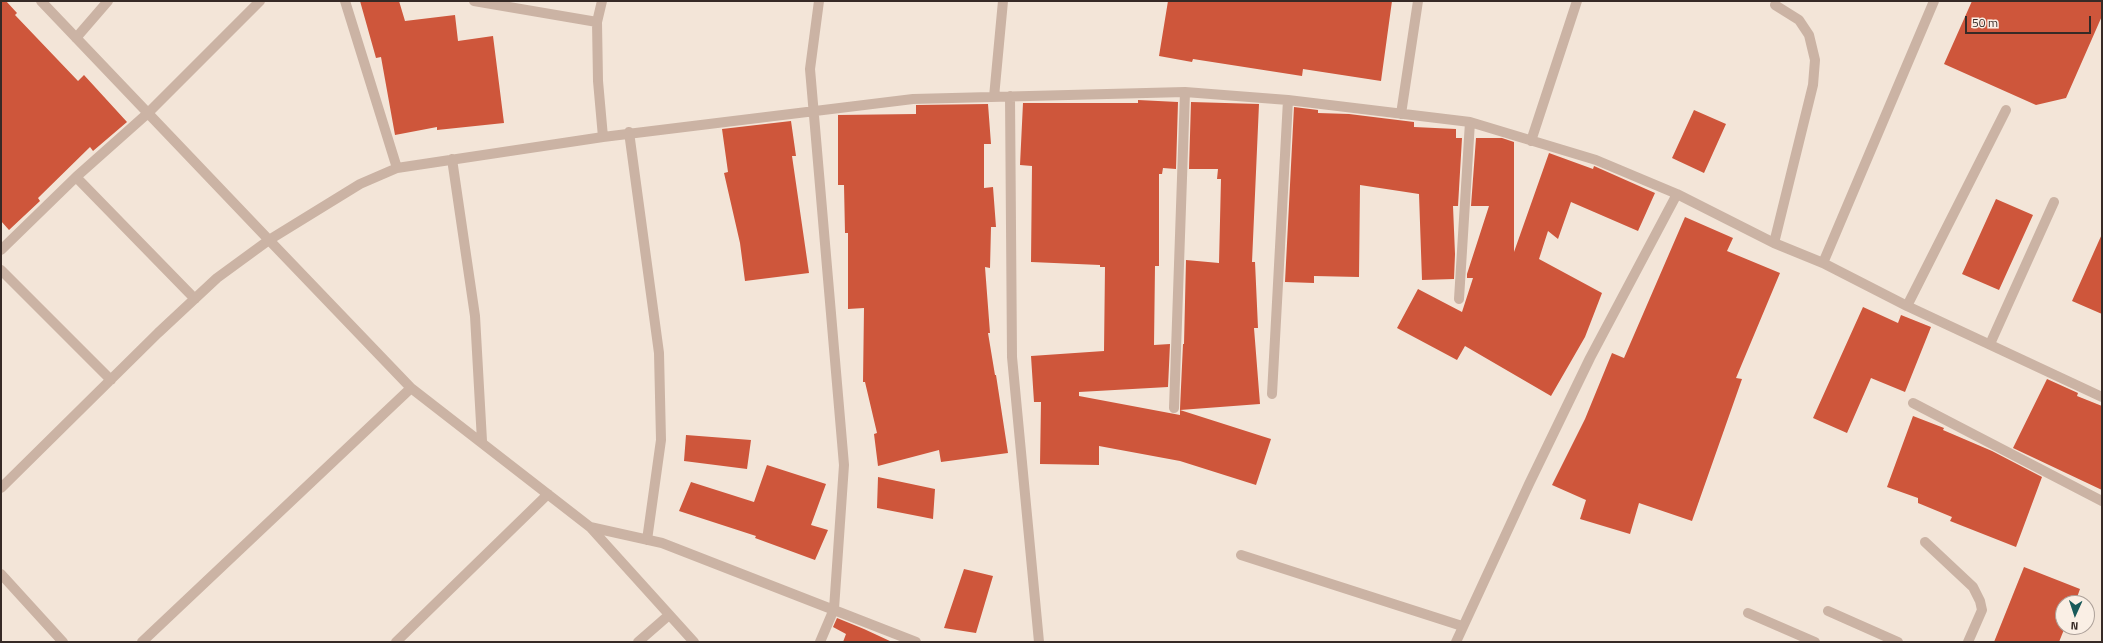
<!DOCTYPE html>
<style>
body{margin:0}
#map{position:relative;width:2103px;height:643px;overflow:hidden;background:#f3e5d8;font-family:"Titillium Web",sans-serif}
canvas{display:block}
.frame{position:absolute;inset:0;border:2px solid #362a26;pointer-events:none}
.north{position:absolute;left:2055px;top:595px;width:40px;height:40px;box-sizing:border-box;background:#faefe5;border:1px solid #aca099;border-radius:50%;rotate:183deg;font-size:11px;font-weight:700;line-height:16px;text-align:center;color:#362a26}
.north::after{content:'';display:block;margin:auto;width:14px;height:18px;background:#195a5a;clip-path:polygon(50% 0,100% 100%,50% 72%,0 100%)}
.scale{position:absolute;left:1965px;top:16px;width:126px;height:18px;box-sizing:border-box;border:2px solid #362a26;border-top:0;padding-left:5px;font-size:12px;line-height:14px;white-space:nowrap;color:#362a26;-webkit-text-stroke:3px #faefe5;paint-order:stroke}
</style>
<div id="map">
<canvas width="2103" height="643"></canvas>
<div class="frame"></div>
<div class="north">N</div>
<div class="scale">50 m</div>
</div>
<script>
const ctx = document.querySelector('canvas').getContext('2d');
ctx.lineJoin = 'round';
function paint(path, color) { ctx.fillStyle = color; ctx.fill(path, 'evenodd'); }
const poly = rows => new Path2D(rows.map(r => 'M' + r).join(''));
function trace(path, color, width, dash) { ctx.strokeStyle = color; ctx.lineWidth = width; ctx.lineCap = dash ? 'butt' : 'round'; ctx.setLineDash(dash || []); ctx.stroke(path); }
const building = poly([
 [1,1,6,1,17,13,15,15,78,81,84,75,127,122,93,151,90,147,38,198,40,201,9,230,1,221],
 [360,1,399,1,405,21,455,15,458,41,493,36,504,123,437,130,437,127,395,135,381,57,376,58],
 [1168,1,1392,1,1381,81,1303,69,1302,76,1193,59,1192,62,1159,56],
 [1972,1,2102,1,2102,16,2066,98,2036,105,1944,64],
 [1138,100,1178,102,1176,169,1163,168,1162,174,1159,174,1159,266,1155,266,1154,345,1170,344,1168,387,1079,392,1079,396,1180,415,1180,409,1183,344,1184,344,1186,260,1219,263,1221,179,1217,179,1218,169,1189,169,1191,102,1259,104,1252,262,1255,262,1258,328,1254,328,1260,404,1180,410,1271,439,1256,485,1180,461,1099,446,1099,465,1040,464,1041,402,1034,402,1031,356,1104,351,1105,267,1100,267,1100,265,1031,262,1032,166,1020,165,1023,103,1138,103],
 [988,104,991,144,984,144,984,188,993,187,996,227,991,227,990,268,985,267,990,333,988,333,995,375,996,375,1008,453,941,462,939,450,878,466,874,434,877,433,865,382,863,382,864,308,848,309,848,233,845,233,844,185,838,185,838,115,916,114,916,105],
 [1294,107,1318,110,1318,113,1349,114,1414,122,1414,127,1456,129,1456,138,1462,138,1458,206,1453,206,1455,254,1454,279,1422,280,1419,194,1360,185,1359,277,1314,276,1314,283,1285,282],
 [1694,110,1726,124,1704,173,1672,158],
 [791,121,796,156,792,156,809,273,745,281,740,243,724,173,728,172,722,129],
 [1476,138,1502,138,1514,142,1514,252,1549,153,1593,169,1594,166,1655,193,1638,231,1571,202,1558,239,1548,231,1539,259,1602,293,1585,337,1551,396,1465,346,1457,360,1397,328,1418,289,1462,312,1473,278,1467,278,1467,274,1489,206,1471,206],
 [1996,199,2033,215,1999,290,1962,274],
 [1685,217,1733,238,1727,251,1780,273,1736,378,1742,379,1692,521,1639,503,1630,534,1580,519,1586,500,1552,485,1585,419,1612,353,1624,358],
 [2102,234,2102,314,2072,301],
 [1863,307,1898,323,1901,315,1931,327,1905,392,1871,378,1847,433,1813,418],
 [2047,379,2078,393,2077,396,2102,406,2102,490,2013,448],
 [1913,416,1944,428,1943,430,1992,451,2042,477,2016,547,1950,521,1952,517,1918,503,1918,498,1887,487],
 [686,435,751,440,747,469,684,461],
 [767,465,826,484,811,525,828,530,815,560,755,538,756,536,679,511,691,482,754,502],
 [878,477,935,489,933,519,877,508],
 [2024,567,2080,589,2075,603,2063,603,2063,627,2065,627,2059,642,1994,642],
 [964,569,993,576,976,633,944,628],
 [837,618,864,629,892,642,843,642,846,634,833,627]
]);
const minor = poly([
 [345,1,397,168],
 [474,1,597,22],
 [819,1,810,69,844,465,834,609,820,642],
 [76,38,108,1],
 [1010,96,1012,357,1039,642],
 [994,97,1003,1],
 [1401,114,1418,1],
 [629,132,659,353,661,440,647,540],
 [603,137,913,99,1185,92,1288,100,1470,122,1596,160,1677,194,1774,243,1823,263,1907,306,2102,397],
 [1531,141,1577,1],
 [452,159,475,316,482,441],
 [76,177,195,299],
 [1774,243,1813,85,1815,60,1809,35,1799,20,1775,5],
 [1,250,76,177,148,113,260,1],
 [1823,263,1934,1],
 [1,270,111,380],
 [1459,299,1470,122],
 [1907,306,2006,110],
 [1990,344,2054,202],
 [411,388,590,527,662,543,916,642],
 [1272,394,1288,100],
 [1913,403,2102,501],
 [1174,408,1185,92],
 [1,488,158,333,217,278,269,240,41,1],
 [590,527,694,642],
 [1925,542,1973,587,1980,601,1982,610,1968,642],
 [1241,555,1462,626],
 [1,574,63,642],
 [1828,611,1898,642],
 [1748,613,1815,642],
 [142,642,411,388,269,240,360,184,397,168,603,137,598,81,597,22,602,1],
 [396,642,548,494],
 [638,642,669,615],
 [1456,642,1529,484,1590,358,1677,194]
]);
paint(building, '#ce563b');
trace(minor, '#cbb3a4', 10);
</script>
